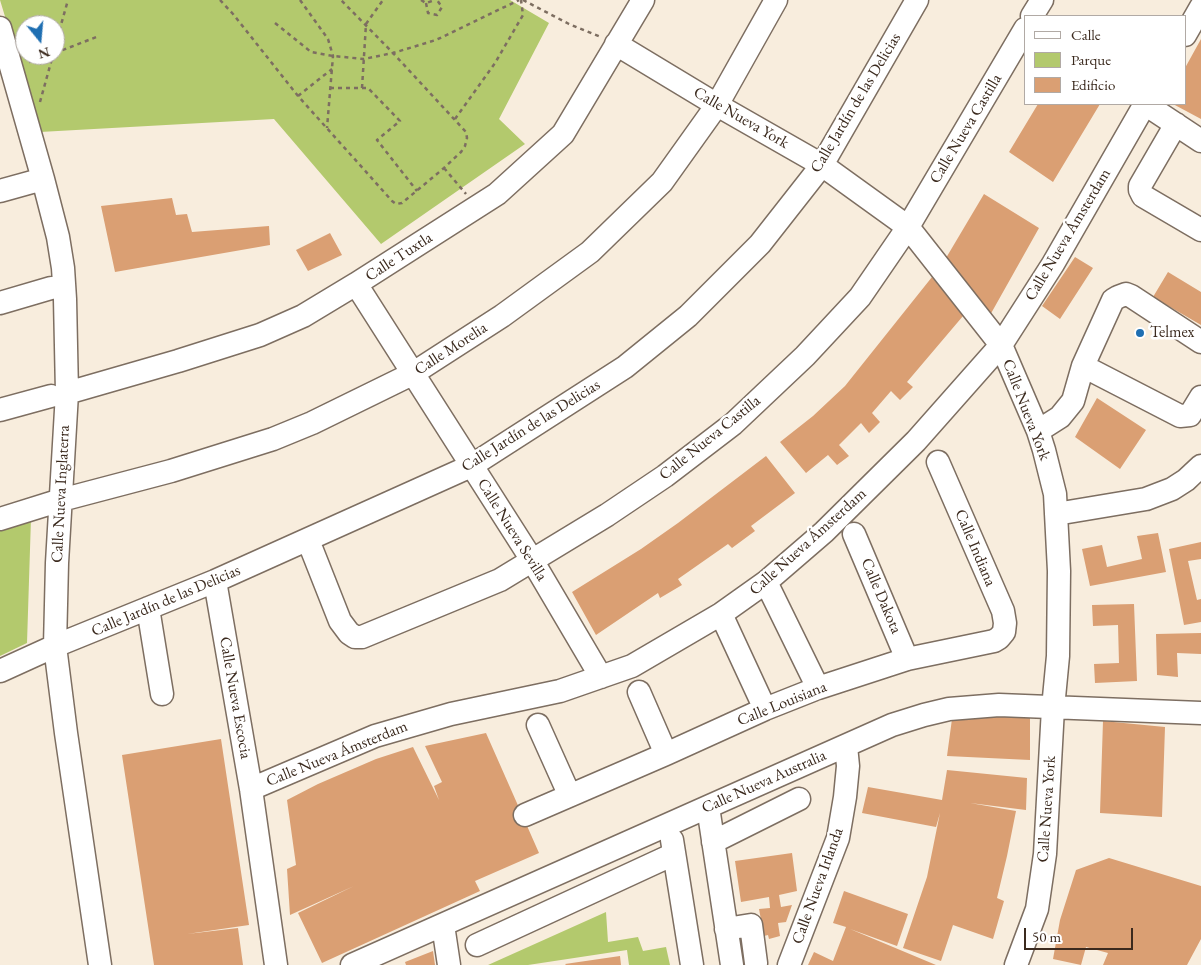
<!DOCTYPE html>
<meta charset="utf-8">
<style>
body{margin:0}
#map{position:relative;width:1201px;height:965px;overflow:hidden;background:#f8eddd;font-family:"EB Garamond",serif}
canvas{display:block}
.legend{position:absolute;left:1024px;top:15px;width:162px;height:90px;box-sizing:border-box;background:#fff;border:1px solid #b1aaa5;margin:0;padding:6px 9px;list-style:none;font-size:15px;color:#3b2a1e}
.legend li{display:flex;align-items:center;gap:10px;height:25px}
.legend b{width:25px;border:1px solid #b1aaa5}
.north{position:absolute;left:15px;top:15px;width:50px;height:50px;box-sizing:border-box;background:#fff;border:1px solid #b1aaa5;border-radius:50%;rotate:163deg;font-size:14px;font-weight:700;line-height:20px;text-align:center;color:#3b2a1e}
.north::after{content:'';display:block;margin:auto;width:18px;height:22px;background:#1f6fb2;clip-path:polygon(50% 0,100% 100%,50% 72%,0 100%)}
.scale{position:absolute;left:1024px;top:928px;width:109px;height:22px;box-sizing:border-box;border:2px solid #3b2a1e;border-top:0;padding-left:6px;font-size:15px;line-height:18px;white-space:nowrap;color:#3b2a1e;-webkit-text-stroke:4px #fff;paint-order:stroke}
</style>
<div id="map">
<canvas width="1201" height="965"></canvas>
<ul class="legend">
<li><b style="height:6px;background:#fff"></b>Calle</li>
<li><b style="height:14px;background:#b3c96d"></b>Parque</li>
<li><b style="height:14px;background:#da9f73"></b>Edificio</li>
</ul>
<div class="north">N</div>
<div class="scale">50 m</div>
</div>
<script>
const ctx = document.querySelector('canvas').getContext('2d');
ctx.lineJoin = 'round';
function paint(path, color) { ctx.fillStyle = color; ctx.fill(path, 'evenodd'); }
const poly = rows => new Path2D(rows.map(r => 'M' + r).join(''));
function trace(path, color, width, dash) { ctx.strokeStyle = color; ctx.lineWidth = width; ctx.lineCap = dash ? 'butt' : 'round'; ctx.setLineDash(dash || []); ctx.stroke(path); }
function label(font, color, halo, rows, align = 'center') {
  ctx.font = font + ' "EB Garamond",serif'; ctx.lineWidth = 5; ctx.setLineDash([]); ctx.textBaseline = 'middle'; ctx.strokeStyle = halo; ctx.fillStyle = color; for (const [text, x, y, turn = 0] of rows) {
    ctx.save(); ctx.translate(x, y); ctx.rotate((+turn || 0) * Math.PI / 180); ctx.textAlign = isNaN(turn) ? turn : align; if (halo) ctx.strokeText(text, 0, 0); ctx.fillText(text, 0, 0); ctx.restore();
  }
}
const green = poly([
 [0,0,510,0,549,23,499,119,525,144,381,244,274,119,40,132],
 [25,25,55,25,55,55,25,55],
 [31,518,27,643,0,656,0,527],
 [606,912,608,942,638,937,643,951,666,947,670,965,629,965,627,950,528,965,488,965]
]);
const building = poly([
 [1201,39,1201,119,1173,104,1185,104,1185,68],
 [1038,104,1100,104,1053,182,1009,152],
 [984,194,1039,228,989,317,946,258],
 [172,198,176,215,187,214,192,232,269,226,270,245,115,272,101,206],
 [330,233,342,255,308,271,296,250],
 [1075,257,1093,268,1060,319,1042,306],
 [1168,272,1201,292,1201,325,1153,297],
 [932,277,963,316,907,382,913,387,900,400,891,391,872,413,880,422,869,433,861,423,839,445,849,456,837,465,828,455,806,473,780,442,813,416,845,386],
 [1097,398,1146,430,1120,469,1075,437],
 [766,456,795,493,751,526,755,531,732,548,728,544,678,579,682,585,660,598,658,593,596,635,572,592,641,549,678,523],
 [1158,533,1166,572,1090,586,1082,549,1102,545,1107,567,1142,559,1137,536],
 [1201,542,1201,559,1188,561,1197,600,1201,599,1201,622,1184,625,1169,549],
 [1134,604,1137,681,1095,683,1094,664,1119,663,1118,625,1093,626,1092,605],
 [1201,633,1201,654,1177,653,1178,677,1157,675,1156,634],
 [1030,715,1030,760,947,756,952,719],
 [1103,721,1165,727,1162,817,1100,813],
 [486,733,539,853,475,881,480,891,322,963,298,913,354,886,290,915,287,869,296,865,287,800,318,784,376,759,413,747,439,800,434,786,442,782,425,746],
 [221,739,249,925,187,934,238,928,243,965,154,965,122,755],
 [947,770,1027,778,1026,810,970,803,1016,811,1007,856,997,898,1004,901,993,939,953,925,941,961,903,948,927,877,940,813,936,827,862,813,868,787,942,800],
 [792,853,797,891,779,895,781,907,792,905,786,922,778,923,780,936,769,939,768,935,764,936,759,909,770,908,769,897,741,902,735,861],
 [1109,858,1201,886,1201,939,1187,965,1103,965,1108,953,1086,947,1081,965,1053,959,1060,920,1076,870],
 [844,891,908,914,897,946,850,929,936,965,808,965,814,952,833,961,846,927,833,923],
 [433,951,435,965,406,965,405,962],
 [620,956,621,965,566,965,565,964]
]);
const path = poly([
 [220,0,233,14,298,96,368,174,392,201,396,204,402,203,444,168,461,152,465,146,467,138,466,132,393,53,341,0],
 [300,0,328,39,333,56,327,128],
 [421,0,426,3,435,0],
 [523,0,569,24,601,37],
 [426,3,428,13,437,15,442,7,437,0],
 [275,23,311,52,333,56,364,59,393,53,436,40,519,0],
 [55,46,68,0],
 [55,53,99,36],
 [29,62,50,55],
 [330,88,368,88,400,121,377,140,417,191],
 [362,88,366,24,383,0],
 [298,96,332,69],
 [40,102,53,55],
 [455,119,495,63,523,15,521,0],
 [444,168,466,194]
]);
const minor = poly([
 [1032,16,1042,0],
 [0,28,43,179,58,237,63,268,65,299,67,393,57,563,55,646,66,733,100,965],
 [1185,35,1201,7],
 [616,44,717,105,822,165,908,227,1001,345,1038,431,1044,450,1055,494,1059,571,1058,656,1053,708,1045,854,1037,909,1016,965],
 [1145,104,1201,141],
 [1176,124,1140,186,1140,190,1143,196,1201,230],
 [0,191,43,179],
 [356,284,532,560,601,677],
 [0,303,51,288],
 [1083,366,1180,416,1190,415,1201,397],
 [67,393,178,361,260,335,303,316,356,284,497,194,563,134,643,0],
 [0,410,51,396],
 [1038,431,1060,417,1073,401,1083,366,1113,300,1118,297,1126,294,1131,296,1201,342],
 [1056,514,1146,499,1172,489,1186,480,1201,466],
 [0,519,61,500,171,471,273,439,312,423,412,374,502,316,590,252,662,182,717,105,776,0],
 [854,534,907,659],
 [308,540,340,621,349,633,355,637,362,637,500,580,607,515,665,476,733,424,805,356,860,297,908,227,1025,29],
 [215,581,251,789,276,965],
 [766,582,818,688],
 [148,608,162,694],
 [721,614,765,709],
 [0,671,55,646,215,581,471,466,625,367,688,316,760,244,822,165,917,0],
 [639,692,666,754],
 [538,725,569,794],
 [251,789,375,736,451,714,560,691,632,666,721,614,766,582,824,532,916,441,1001,345,1053,264,1145,104],
 [708,807,732,965],
 [525,815,666,754,765,709,818,688,907,659,994,641,999,638,1004,632,1005,623,1003,611,938,462],
 [672,840,692,965],
 [713,842,799,799],
 [443,925,449,965],
 [726,929,751,925,756,963],
 [477,945,674,854],
 [352,965,892,725,924,715,949,709,999,705,1201,713],
 [789,965,838,838,845,797,848,766,846,746]
]);
const markers = [
 [1140,333,5,"#1f6fb2"]
];
const streetNames = [
 ["Calle Jardín de las Delicias",856,103,-59],
 ["Calle Nueva York",741,118,30],
 ["Calle Nueva Castilla",966,129,-59],
 ["Calle Nueva Ámsterdam",1068,235,-59],
 ["Calle Tuxtla",399,257,-33],
 ["Calle Morelia",451,349,-33],
 ["Calle Nueva York",1026,410,69],
 ["Calle Jardín de las Delicias",531,426,-32],
 ["Calle Nueva Castilla",710,438,-39],
 ["Calle Nueva Inglaterra",61,494,-87],
 ["Calle Nueva Sevilla",512,530,58],
 ["Calle Nueva Ámsterdam",808,542,-42],
 ["Calle Indiana",975,548,67],
 ["Calle Dakota",881,596,67],
 ["Calle Jardín de las Delicias",166,601,-23],
 ["Calle Nueva Escocia",235,698,80],
 ["Calle Louisiana",782,704,-22],
 ["Calle Nueva Ámsterdam",337,754,-22],
 ["Calle Nueva Australia",764,782,-24],
 ["Calle Nueva York",1047,809,-86],
 ["Calle Nueva Irlanda",818,886,-70]
];
const poiNames = [
 ["Telmex",1150,333]
];
paint(green, '#b3c96d');
paint(building, '#da9f73');
trace(minor, '#7d6e61', 25);
trace(path, '#7d6e61', 2.5, [4, 4]);
trace(minor, '#fff', 22);
for (const [x, y, r, color] of markers) { const dot = new Path2D(); dot.arc(x, y, r, 0, 2 * Math.PI); ctx.fillStyle = color; ctx.fill(dot); trace(dot, '#fff', 2); }
label('16px', '#3b2a1e', '#fff', streetNames);
label('16px', '#3b2a1e', '#fff', poiNames, 'left');
</script>
